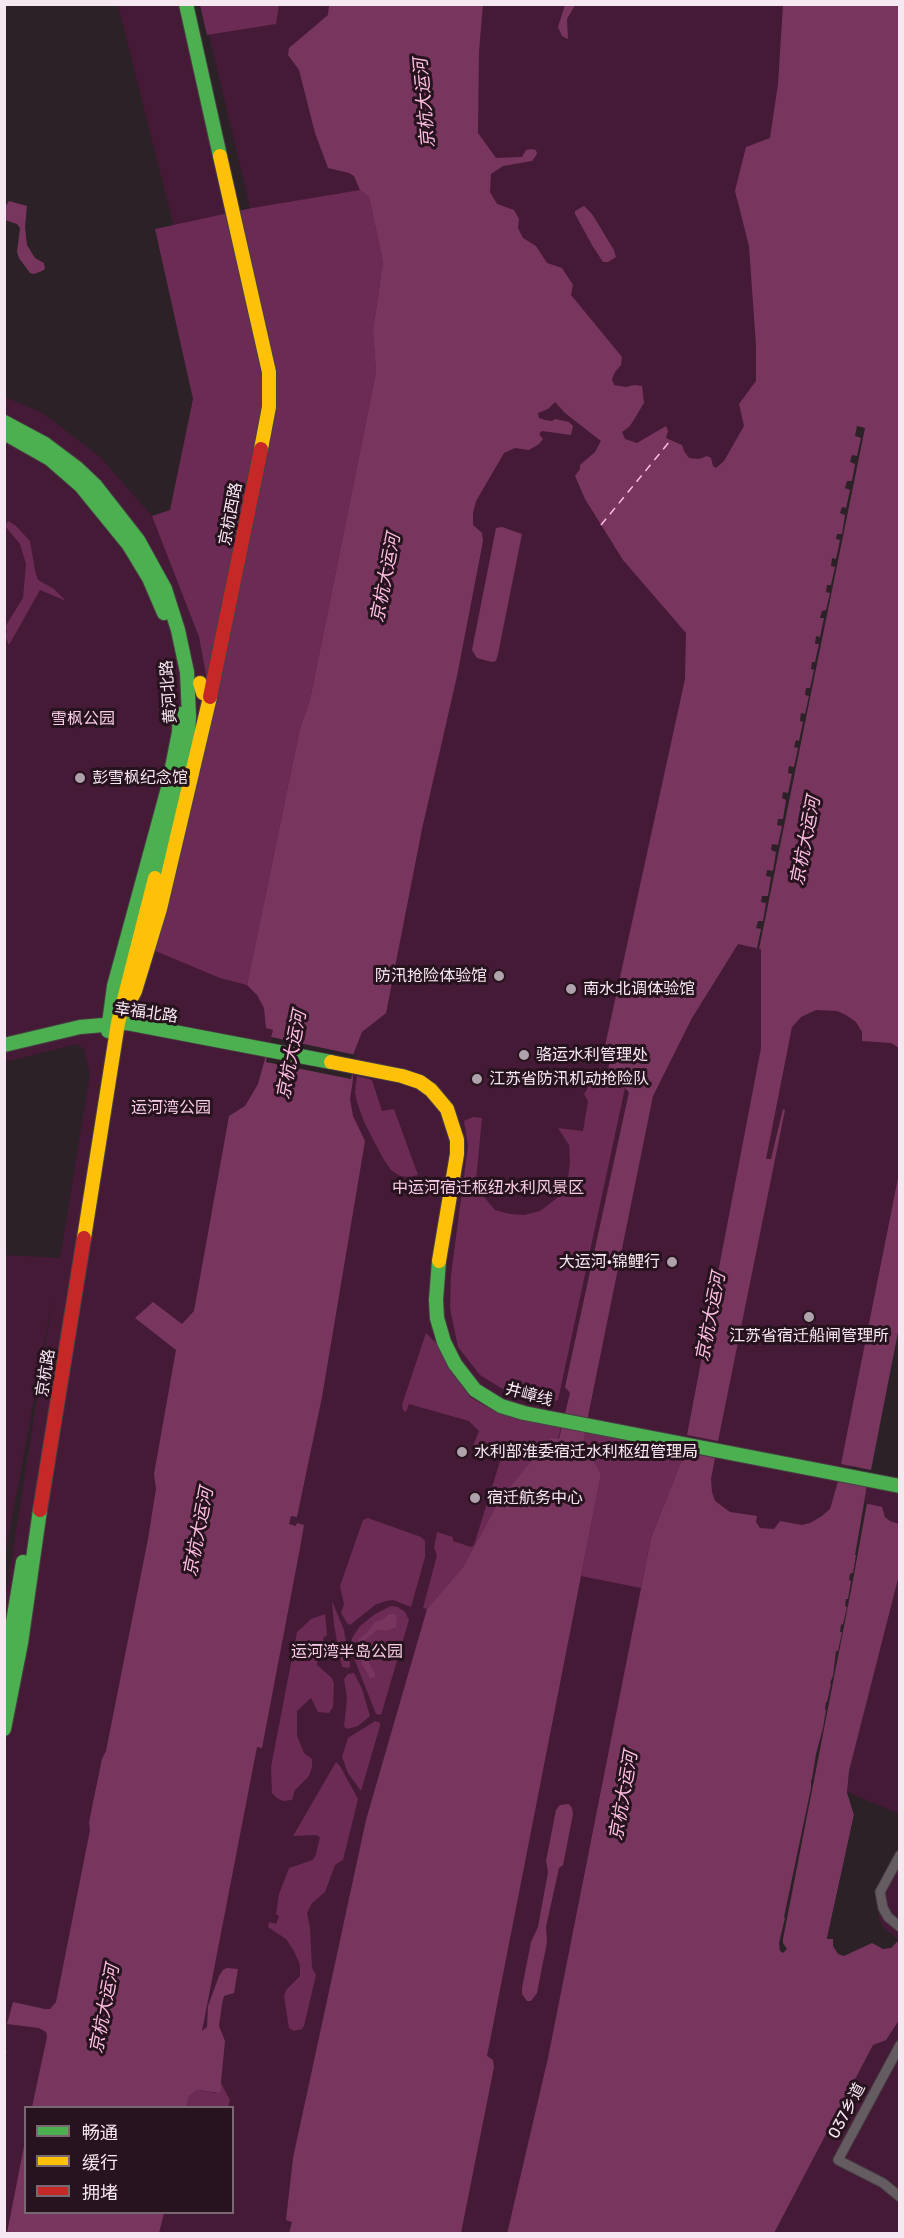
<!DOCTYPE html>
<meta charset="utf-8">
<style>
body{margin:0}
#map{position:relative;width:904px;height:2238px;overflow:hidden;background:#2b2127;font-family:Rubik,"Noto Sans SC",sans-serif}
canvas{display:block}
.frame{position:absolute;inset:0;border:6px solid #f6e8f0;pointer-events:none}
.legend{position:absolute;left:24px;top:2106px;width:210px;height:108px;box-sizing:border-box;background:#26131e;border:2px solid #796872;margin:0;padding:8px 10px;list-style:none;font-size:18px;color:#f6e8f0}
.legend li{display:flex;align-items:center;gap:12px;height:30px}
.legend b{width:30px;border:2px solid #796872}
</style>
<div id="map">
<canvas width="904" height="2238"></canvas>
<div class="frame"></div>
<ul class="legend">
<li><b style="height:8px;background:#4caf50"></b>畅通</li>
<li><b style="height:8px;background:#ffc107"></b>缓行</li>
<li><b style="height:8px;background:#c62828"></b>拥堵</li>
</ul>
</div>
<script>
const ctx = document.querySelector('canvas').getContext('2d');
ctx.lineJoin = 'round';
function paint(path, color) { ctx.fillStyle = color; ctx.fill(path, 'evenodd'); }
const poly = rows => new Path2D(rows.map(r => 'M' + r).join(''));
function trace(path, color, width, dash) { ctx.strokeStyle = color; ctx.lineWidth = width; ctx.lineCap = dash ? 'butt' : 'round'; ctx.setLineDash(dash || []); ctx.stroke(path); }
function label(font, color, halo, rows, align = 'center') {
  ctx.font = font + ' Rubik,"Noto Sans SC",sans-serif'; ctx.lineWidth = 6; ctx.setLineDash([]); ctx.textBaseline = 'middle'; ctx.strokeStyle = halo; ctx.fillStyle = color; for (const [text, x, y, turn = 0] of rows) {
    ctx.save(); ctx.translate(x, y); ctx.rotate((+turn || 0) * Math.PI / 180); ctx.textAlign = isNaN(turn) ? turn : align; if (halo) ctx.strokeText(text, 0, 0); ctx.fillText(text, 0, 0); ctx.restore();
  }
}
const green = poly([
 [118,5,178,5,260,356,202,377,198,323],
 [202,5,899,5,899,1225,695,2233,5,2233,5,1600,53,1297,5,1556,5,1255,60,1258,90,1074,84,1049,77,1044,5,1062,5,397,43,413,100,457,152,516,199,637,206,675,205,733,265,271],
 [26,2108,232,2108,232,2212,26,2212],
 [867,1484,899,1490,899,1524,890,1521,884,1514,864,1503],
 [899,1575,899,1814,847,1792,849,1771],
 [899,1847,899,1940,884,1928,879,1918,877,1902,878,1885],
 [899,1986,899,2233,773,2234,873,2045]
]);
const forest = poly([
 [200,5,200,4,279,5,276,24,207,35],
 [360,190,369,197,383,262,373,330,376,372,310,700,300,728,247,985,220,978,153,950,205,737,206,675,199,637,152,516,170,510,193,399,155,229,252,208],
 [8,521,15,525,30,541,35,571,38,580,54,589,66,601,40,590,9,645,5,636,7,631,5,627,23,598,26,564,20,544,5,526],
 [357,1076,372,1080,382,1111,394,1109,418,1175,409,1177,400,1176,391,1170,384,1160,364,1122,357,1102,355,1092],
 [596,1081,625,1088,558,1400,551,1402,504,1390,480,1375,458,1347,450,1308,451,1275,468,1146,464,1121,473,1117,482,1118,476,1181,485,1198,495,1210,510,1214,524,1215,540,1211,557,1198,568,1178,570,1162,569,1145,558,1128,583,1131,588,1101,584,1094,589,1086],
 [426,1333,438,1345,448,1367,470,1397,494,1411,562,1425,558,1439,499,1501,463,1567,427,1609,423,1608,437,1555,434,1548,437,1532,453,1537,453,1541,471,1547,474,1545,502,1455,473,1446,479,1431,469,1421,409,1404,406,1412,403,1410,402,1405],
 [585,1431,685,1452,651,1538,641,1588,581,1576,601,1474,584,1444],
 [368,1518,421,1537,425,1541,425,1557,411,1607,393,1600,386,1601,375,1605,350,1625,347,1623,341,1613,344,1604,340,1586,363,1520],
 [332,1601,344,1630,350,1665,349,1668,342,1667,334,1625],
 [391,1606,398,1607,405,1612,409,1620,381,1715,376,1714,374,1709,350,1648,352,1638,360,1626,375,1614],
 [325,1614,327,1635,323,1638,325,1647,318,1656,317,1665,332,1678,334,1684,333,1707,329,1713,318,1712,311,1698,297,1711,297,1736,304,1753,312,1759,312,1767,309,1776,295,1790,292,1800,283,1801,277,1798,272,1793,271,1767,297,1632,311,1619],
 [354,1673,362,1689,370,1716,358,1726,348,1729,344,1727,347,1698,344,1679,348,1674],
 [375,1721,380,1723,380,1726,361,1791,348,1773,342,1757,348,1738],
 [336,1762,340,1766,358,1799,343,1860,335,1865,325,1892,312,1903,307,1913,310,1928,312,1968,316,1975,304,2026,302,2029,294,2031,289,2028,284,1996,286,1990,300,1976,300,1965,294,1951,286,1939,268,1927,269,1922,276,1924,279,1916,276,1914,279,1894,289,1868,313,1860,316,1854,320,1837,316,1835,293,1836],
 [222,2085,230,2100,228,2107,187,2108,189,2096,196,2091,199,2090,216,2093,222,2089]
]);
const water = poly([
 [329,5,483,5,479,51,478,133,496,158,522,157,526,150,531,149,536,150,537,154,532,161,503,166,491,174,490,192,497,204,514,210,519,219,518,228,523,238,536,246,547,263,562,268,573,285,571,295,622,357,621,365,615,372,612,379,614,385,626,387,634,385,642,386,644,403,630,426,622,432,625,439,637,443,666,426,668,431,666,438,682,445,684,451,689,458,699,459,707,456,711,458,713,466,716,468,724,461,744,426,739,404,756,381,756,346,749,246,735,191,746,147,770,138,778,84,783,5,899,5,899,1048,891,1043,862,1041,862,1032,856,1022,846,1015,837,1011,816,1010,801,1017,792,1027,766,1159,771,1159,783,1109,785,1110,718,1441,687,1435,761,1048,761,949,738,944,692,1018,653,1096,585,1431,584,1444,601,1474,487,2056,493,2060,494,2067,461,2233,289,2233,292,2222,286,2220,293,2158,366,1820,427,1609,463,1567,499,1501,550,1438,559,1439,570,1393,565,1387,629,1092,625,1088,608,1084,609,1064,605,1046,685,679,686,633,623,560,585,499,575,476,580,469,580,465,595,452,601,441,565,413,555,402,548,409,538,413,539,418,545,420,552,421,555,419,569,422,573,426,571,435,542,431,539,434,543,439,539,444,529,450,515,448,504,453,476,501,473,513,473,525,482,533,483,541,457,676,422,829,386,1013,362,1032,351,1060,353,1079,350,1099,353,1116,365,1141,322,1397,297,1517,291,1516,289,1524,296,1526,297,1523,304,1525,300,1548,262,1748,257,1747,202,2031,207,2027,208,2006,219,1976,223,1970,227,1968,238,1969,234,1993,224,1996,222,2004,219,2026,225,2041,221,2082,222,2088,219,2093,199,2090,196,2091,189,2096,187,2107,32,2107,47,2037,46,2032,39,2028,7,2024,13,2002,45,2009,50,2009,56,2002,90,1830,89,1822,102,1759,106,1751,148,1539,156,1489,154,1474,176,1350,135,1318,153,1302,182,1324,194,1311,229,1116,245,1106,258,1084,273,1030,266,1028,264,1008,257,995,247,985,300,728,310,700,376,372,373,330,383,262,369,197,360,190,354,176,349,173,328,168,315,133,299,70,288,55,289,48,328,15],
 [565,5,575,5,567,19,568,39,562,36,558,27],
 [9,201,27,206,25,227,27,245,35,258,44,263,45,269,42,271,34,274,30,273,19,258,17,252,20,228,17,224,5,220,5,207],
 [584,206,592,214,614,250,616,257,608,262,603,262,592,245,575,214,575,211],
 [502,527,522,534,498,654,496,661,492,662,477,658,472,650,496,528],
 [899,1173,899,1327,871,1470,841,1464],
 [685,1452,715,1458,711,1479,712,1492,715,1501,730,1512,757,1516,756,1522,760,1528,774,1529,780,1521,802,1525,810,1523,822,1516,830,1509,839,1478,867,1484,864,1503,882,1507,885,1517,890,1521,899,1524,899,1575,849,1771,847,1792,854,1815,827,1938,833,1939,833,1946,838,1954,844,1956,872,1943,883,1949,891,1948,899,1940,899,2020,886,2040,873,2045,774,2233,507,2234,548,2058,651,1538],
 [389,1614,394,1614,397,1617,396,1627,388,1630,377,1630,364,1641,364,1647,369,1654,369,1663,375,1674,375,1677,370,1678,362,1664,358,1640,367,1633,375,1622,382,1620],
 [569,1804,572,1808,573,1814,563,1865,559,1868,546,1927,547,1942,537,1993,531,2001,527,2001,522,1994,522,1988,531,1942,538,1927,548,1872,546,1861,556,1810,560,1805],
 [25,2141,26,2212,164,2213,159,2233,7,2233]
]);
const pier = poly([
 [857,426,865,428,759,949,757,948,761,929,756,928,758,921,763,921,766,903,761,902,762,896,768,896,771,877,766,876,767,870,773,871,776,852,771,850,772,844,778,845,782,826,777,825,778,819,783,819,786,800,782,798,783,792,788,793,792,774,788,773,789,766,794,767,798,748,794,747,796,740,799,741,803,722,800,721,801,713,805,714,809,696,805,695,806,688,810,688,814,670,811,669,812,662,815,662,819,644,815,644,816,636,820,637,824,618,820,618,822,611,826,610,830,593,826,592,827,585,831,585,835,567,831,566,832,558,836,559,840,540,836,539,837,534,842,534,845,515,840,513,842,507,846,508,850,490,845,488,847,481,852,481,855,464,850,462,852,455,857,456,861,438,855,436],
 [271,1037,356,1055,351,1079,266,1062],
 [864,1503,867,1503,853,1580,783,1939,783,1943,787,1949,783,1953,780,1951,779,1943,785,1918,784,1917,811,1788,811,1780,812,1779,816,1754,823,1728,826,1710,825,1709,826,1702,827,1702,831,1684,830,1683,833,1676,836,1651,838,1651,842,1632,840,1632,841,1625,843,1624,847,1607,845,1606,846,1599,848,1599,851,1581,849,1580,850,1574,853,1573,856,1555,855,1555],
 [847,1792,851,1793,857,1815,831,1936,836,1939,827,1939,854,1815]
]);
const stream = poly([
 [4,2056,5,2052]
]);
const ferry = poly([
 [601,525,670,441]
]);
const street = poly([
 [900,1855,880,1892,883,1908,888,1917,900,1927],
 [900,2045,838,2160,883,2183,900,2197]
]);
const fast = poly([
 [186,4,220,156],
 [4,422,45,444,77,468,95,485,138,540,165,589,178,630,187,672,189,716,188,739,178,789,155,878],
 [4,433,50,459,81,486,129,545,149,578,164,613],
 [108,1031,114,986,168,788,179,732,180,714],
 [4,1045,80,1027,127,1023,331,1062],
 [439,1261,436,1300,437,1318,444,1342,455,1364,475,1390,501,1406,524,1413,900,1486],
 [4,1676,23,1562],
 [4,1729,21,1643,40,1510]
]);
const slow = poly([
 [220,156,269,372,269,407,261,449],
 [200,683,203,693,211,690],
 [125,1010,135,991,160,909,210,697],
 [331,1062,402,1076,420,1082,431,1090,447,1109,457,1140,457,1154,439,1261],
 [84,1238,118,1023,155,878]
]);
const jam = poly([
 [210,697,261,449],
 [40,1510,84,1238]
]);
const markers = [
 [80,778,6,"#afa2aa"],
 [499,976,6,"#afa2aa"],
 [571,989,6,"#afa2aa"],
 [524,1055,6,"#afa2aa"],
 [477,1079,6,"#afa2aa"],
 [672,1262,6,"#afa2aa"],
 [809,1317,6,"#afa2aa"],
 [462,1452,6,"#afa2aa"],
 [475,1498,6,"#afa2aa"]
];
const streetNames = [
 ["京杭西路",231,514,-79],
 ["黄河北路",169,692,-94],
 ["幸福北路",146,1013,8],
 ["京杭路",46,1373,-81],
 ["井嶂线",529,1395,15],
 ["037乡道",847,2111,-62]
];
const parkNames = [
 ["雪枫公园",83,719],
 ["运河湾公园",171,1108],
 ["中运河宿迁枢纽水利风景区",488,1188],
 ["运河湾半岛公园",347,1652]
];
const poiNames = [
 ["彭雪枫纪念馆",92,778],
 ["防汛抢险体验馆",487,976,"right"],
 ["南水北调体验馆",583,989],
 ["骆运水利管理处",536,1055],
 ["江苏省防汛机动抢险队",489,1079],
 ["大运河·锦鲤行",660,1262,"right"],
 ["江苏省宿迁船闸管理所",809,1336,"center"],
 ["水利部淮委宿迁水利枢纽管理局",474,1452],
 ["宿迁航务中心",487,1498]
];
const waterNames = [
 ["京杭大运河",425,103,-95],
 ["京杭大运河",386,578,-79],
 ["京杭大运河",806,841,-79],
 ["京杭大运河",292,1055,-79],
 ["京杭大运河",711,1317,-79],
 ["京杭大运河",199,1532,-79],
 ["京杭大运河",624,1796,-80],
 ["京杭大运河",105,2009,-79]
];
paint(green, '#451a36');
paint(forest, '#6b2b54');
paint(water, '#78365f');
paint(pier, '#2b2127');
trace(stream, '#78365f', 3);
trace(ferry, '#febee2', 1.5, [8, 6]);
trace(street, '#483f45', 11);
trace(fast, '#483f45', 16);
trace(slow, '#483f45', 16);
trace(jam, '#483f45', 16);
trace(street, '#655c61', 9);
trace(fast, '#4caf50', 14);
trace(slow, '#ffc107', 14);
trace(jam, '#c62828', 14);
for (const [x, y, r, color] of markers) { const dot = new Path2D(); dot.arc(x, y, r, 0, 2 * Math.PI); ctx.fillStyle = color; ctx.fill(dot); trace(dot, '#26131e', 2); }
label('16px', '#f6e8f0', '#26131e', streetNames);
label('16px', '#f8cce4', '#26131e', parkNames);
label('16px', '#f6e8f0', '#26131e', poiNames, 'left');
label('italic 18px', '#febee2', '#26131e', waterNames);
</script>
